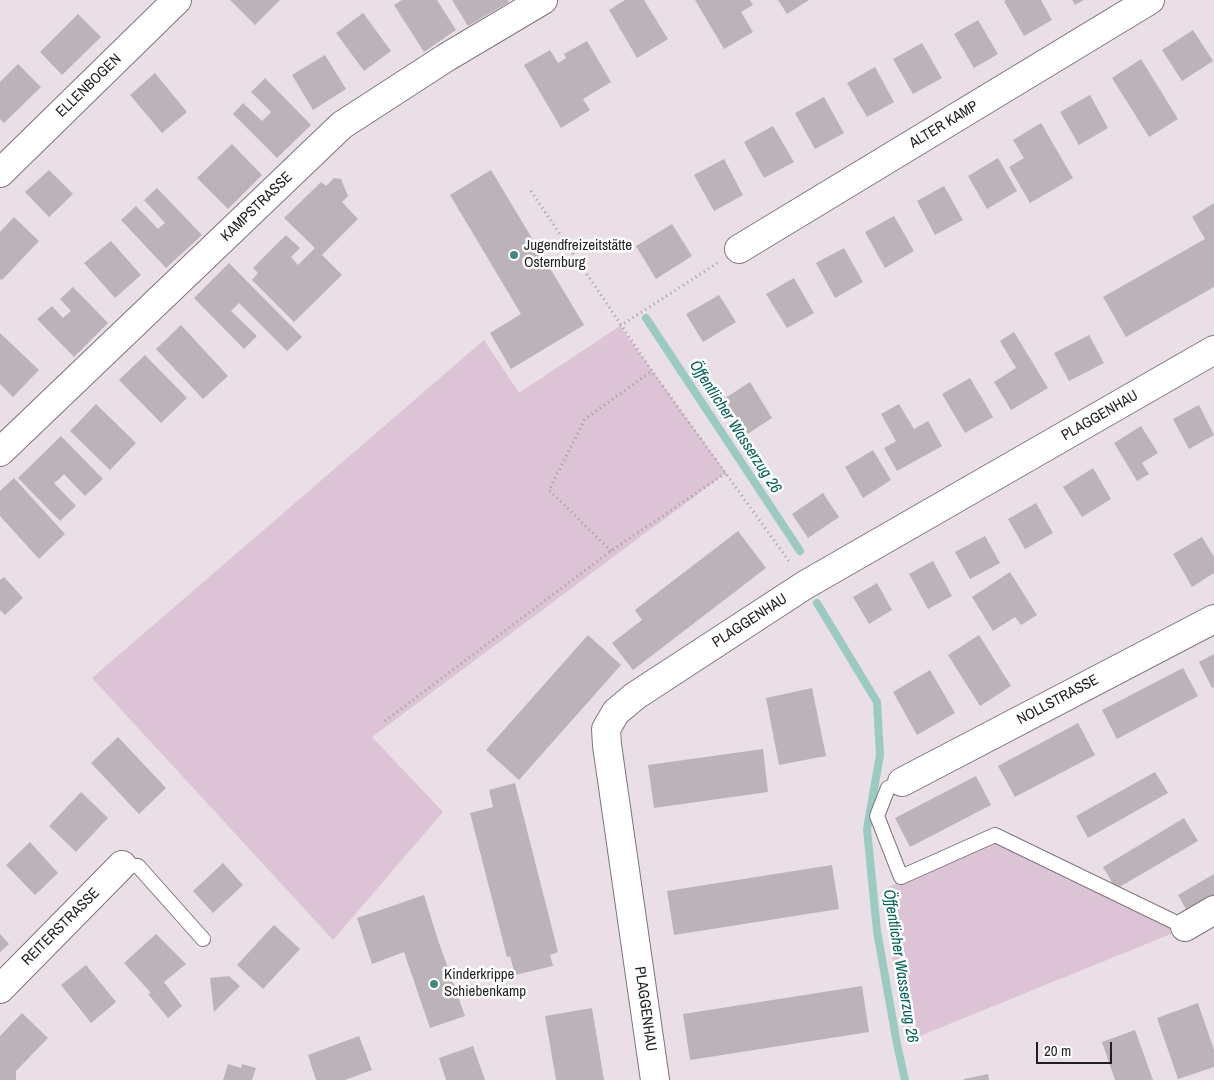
<!DOCTYPE html>
<meta charset="utf-8">
<style>
body{margin:0}
#map{position:relative;width:1214px;height:1080px;overflow:hidden;background:#eadfe6;font-family:"Archivo Narrow",sans-serif}
canvas{display:block}
.scale{position:absolute;left:1036px;top:1042px;width:76px;height:22px;box-sizing:border-box;border:2px solid #221f21;border-top:0;padding-left:6px;font-size:15px;line-height:18px;white-space:nowrap;color:#221f21;-webkit-text-stroke:4px #fff;paint-order:stroke}
</style>
<div id="map">
<canvas width="1214" height="1080"></canvas>
<div class="scale">20 m</div>
</div>
<script>
const ctx = document.querySelector('canvas').getContext('2d');
ctx.lineJoin = 'round';
function paint(path, color) { ctx.fillStyle = color; ctx.fill(path, 'evenodd'); }
const poly = rows => new Path2D(rows.map(r => 'M' + r).join(''));
function trace(path, color, width, dash) { ctx.strokeStyle = color; ctx.lineWidth = width; ctx.lineCap = dash ? 'butt' : 'round'; ctx.setLineDash(dash || []); ctx.stroke(path); }
function label(font, color, halo, rows, align = 'center') {
  ctx.font = font + ' "Archivo Narrow",sans-serif'; ctx.lineWidth = 5; ctx.setLineDash([]); ctx.textBaseline = 'middle'; ctx.strokeStyle = halo; ctx.fillStyle = color; for (const [text, x, y, turn = 0] of rows) {
    ctx.save(); ctx.translate(x, y); ctx.rotate((+turn || 0) * Math.PI / 180); ctx.textAlign = isNaN(turn) ? turn : align; if (halo) ctx.strokeText(text, 0, 0); ctx.fillText(text, 0, 0); ctx.restore();
  }
}
const green = poly([
 [620,326,726,473,372,737,443,812,333,940,92,678,484,340,519,393],
 [996,838,1183,929,905,1042,882,890]
]);
const stream = poly([
 [646,318,800,551],
 [817,603,877,702,880,755,867,829,877,931,897,1044,905,1080]
]);
const building = poly([
 [230,0,280,0,255,25],
 [402,0,437,0,456,30,424,52,394,5],
 [452,0,508,0,509,2,468,26],
 [625,0,644,0,668,39,637,58,609,10],
 [695,0,750,0,753,5,741,12,753,32,724,49],
 [778,0,809,0,787,14],
 [1006,0,1041,0,1052,20,1024,36,1004,1],
 [1072,0,1084,0,1075,5],
 [363,13,391,51,364,71,336,33],
 [78,14,101,37,62,75,40,52],
 [978,20,998,54,974,68,954,34],
 [1193,30,1213,61,1182,81,1162,50],
 [587,41,611,82,583,99,590,110,561,128,524,65,550,50,558,63,566,58,564,54],
 [922,43,942,78,913,94,893,59],
 [325,55,346,89,313,110,292,75],
 [1141,59,1178,119,1149,137,1112,78],
 [18,64,41,87,4,123,0,119,0,82],
 [875,67,894,102,867,117,847,83],
 [155,73,187,112,162,133,130,95],
 [265,78,311,125,277,158,233,114,243,103,262,121,271,112,251,92],
 [1090,95,1108,128,1079,145,1060,112],
 [824,97,844,133,815,149,795,113],
 [1041,123,1073,178,1030,203,1009,167,1024,158,1013,140],
 [773,126,794,162,764,178,744,142],
 [232,144,262,175,228,209,197,178],
 [998,158,1017,191,987,209,968,176],
 [724,159,743,195,714,211,694,175],
 [49,170,73,194,49,217,25,192],
 [491,170,584,325,511,369,490,333,521,314,450,195],
 [334,178,341,179,348,196,342,202,358,219,322,255,342,275,294,322,252,280,258,273,253,268,286,235,300,248,291,257,298,265,315,248,284,218,321,182,326,186],
 [944,186,963,220,935,235,917,201],
 [157,188,202,235,166,268,121,220,136,206,158,229,165,223,144,200],
 [1214,203,1214,287,1126,337,1103,297,1205,239,1192,217],
 [894,216,914,251,885,268,865,232],
 [14,217,39,241,2,280,0,279,0,232],
 [672,224,692,256,656,279,636,246],
 [111,241,141,275,115,298,84,263],
 [844,248,863,282,835,298,816,263],
 [229,263,302,337,287,351,239,303,231,311,257,336,244,349,194,298],
 [794,278,814,313,787,328,766,294],
 [73,287,108,323,74,357,37,319,52,306,63,318,71,311,60,299],
 [719,295,736,322,703,342,686,314],
 [181,325,228,376,203,399,156,349],
 [1014,332,1048,388,1011,410,994,382,1016,368,1000,341],
 [0,333,39,370,13,397,0,384],
 [1089,335,1104,363,1069,381,1054,353],
 [145,355,187,398,161,423,119,380],
 [970,378,993,417,965,433,942,394],
 [750,382,772,418,746,435,724,399],
 [96,404,136,443,110,470,70,431],
 [899,404,914,429,928,421,942,446,897,471,884,448,896,441,881,414],
 [1199,405,1214,435,1189,449,1173,419],
 [1141,426,1158,453,1142,463,1149,474,1137,481,1114,443],
 [61,436,103,479,85,496,64,474,58,480,54,483,76,506,60,521,18,478],
 [873,450,891,480,863,498,845,467],
 [1093,468,1111,499,1082,517,1063,487],
 [14,478,65,534,39,559,0,516,0,491],
 [823,493,839,517,808,538,792,514],
 [1036,503,1053,533,1025,549,1008,519],
 [738,531,766,568,633,670,612,643,642,620,635,610],
 [985,536,1000,563,970,579,955,552],
 [1202,537,1214,557,1214,573,1192,587,1173,554],
 [933,561,952,596,928,609,909,574],
 [1010,572,1037,615,1021,625,1015,617,993,631,972,597],
 [4,577,23,598,5,615,0,610,0,580],
 [877,583,892,610,869,624,853,597],
 [588,635,621,665,519,780,486,750],
 [979,635,1011,686,980,706,948,655],
 [1214,654,1214,687,1212,688,1199,662],
 [1183,668,1198,696,1117,739,1102,710],
 [930,670,955,713,917,735,893,692],
 [812,688,826,756,779,765,766,698],
 [1078,723,1095,755,1015,797,998,766],
 [118,737,166,788,139,814,91,763],
 [763,749,768,792,654,808,648,765],
 [1155,772,1168,793,1088,838,1076,816],
 [976,776,991,805,910,847,895,818],
 [515,783,558,952,550,955,553,966,515,975,510,956,507,957,470,813,493,807,489,790],
 [81,792,108,818,76,852,49,826],
 [1184,818,1198,841,1116,889,1103,867],
 [30,842,58,873,35,895,6,865],
 [223,863,243,885,213,913,193,891],
 [832,865,839,909,674,935,667,891],
 [1214,874,1214,907,1192,920,1178,895],
 [424,895,438,940,465,1016,430,1028,404,952,372,964,357,918],
 [274,925,300,949,263,989,237,965],
 [0,934,9,944,0,952],
 [156,934,186,964,164,982,182,1006,168,1018,148,994,151,993,124,963],
 [86,965,116,1002,91,1023,61,985],
 [229,976,240,986,214,1012,210,978],
 [862,986,869,1032,690,1060,683,1014],
 [1198,1003,1214,1050,1214,1067,1178,1079,1157,1018],
 [592,1008,604,1080,556,1080,545,1016],
 [22,1013,48,1038,16,1071,16,1080,0,1080,0,1036],
 [1135,1030,1153,1080,1115,1080,1102,1042],
 [359,1036,372,1070,345,1080,316,1080,308,1055],
 [473,1046,485,1080,446,1080,439,1058],
 [228,1064,241,1068,242,1064,256,1068,252,1080,223,1080],
 [988,1074,989,1080,964,1080,964,1079]
]);
const path = poly([
 [531,191,652,371,791,564],
 [620,326,719,262],
 [611,551,549,490,585,419,652,371],
 [385,721,611,551,726,473]
]);
const service = poly([
 [902,782,888,788,877,816,901,877,995,835,1185,927],
 [122,865,138,866,203,939]
]);
const minor = poly([
 [0,173,177,0],
 [739,249,1150,0],
 [0,452,342,125,447,57,543,0],
 [902,782,1214,619],
 [1185,927,1214,910],
 [0,989,122,865],
 [655,1080,607,745,606,729,616,712,635,696,805,585,1214,350]
]);
const markers = [
 [514,255,5,"#448980"],
 [434,984,5,"#448980"]
];
const streetNames = [
 ["ELLENBOGEN",89,86,-44],
 ["ALTER KAMP",944,125,-31],
 ["KAMPSTRASSE",257,207,-44],
 ["PLAGGENHAU",1100,416,-30],
 ["PLAGGENHAU",750,621,-33],
 ["NOLLSTRASSE",1058,700,-28],
 ["REITERSTRASSE",61,927,-45],
 ["PLAGGENHAU",645,1009,82]
];
const poiNames = [
 ["Jugendfreizeitstätte",524,246],
 ["Osternburg",524,263],
 ["Kinderkrippe",444,975],
 ["Schiebenkamp",444,992]
];
const waterNames = [
 ["Öffentlicher Wasserzug 26",735,427,57],
 ["Öffentlicher Wasserzug 26",900,966,81]
];
paint(green, '#dcc3d5');
trace(stream, '#9acac1', 8);
paint(building, '#bcb2ba');
trace(service, '#7f767d', 16);
trace(minor, '#7f767d', 30);
trace(path, '#a39ba0', 3, [1, 4]);
trace(service, '#fff', 14);
trace(minor, '#fff', 28);
for (const [x, y, r, color] of markers) { const dot = new Path2D(); dot.arc(x, y, r, 0, 2 * Math.PI); ctx.fillStyle = color; ctx.fill(dot); trace(dot, '#fff', 2); }
label('15px', '#221f21', '#fff', streetNames);
label('15px', '#221f21', '#fff', poiNames, 'left');
label('italic 16px', '#00645a', '#fff', waterNames);
</script>
